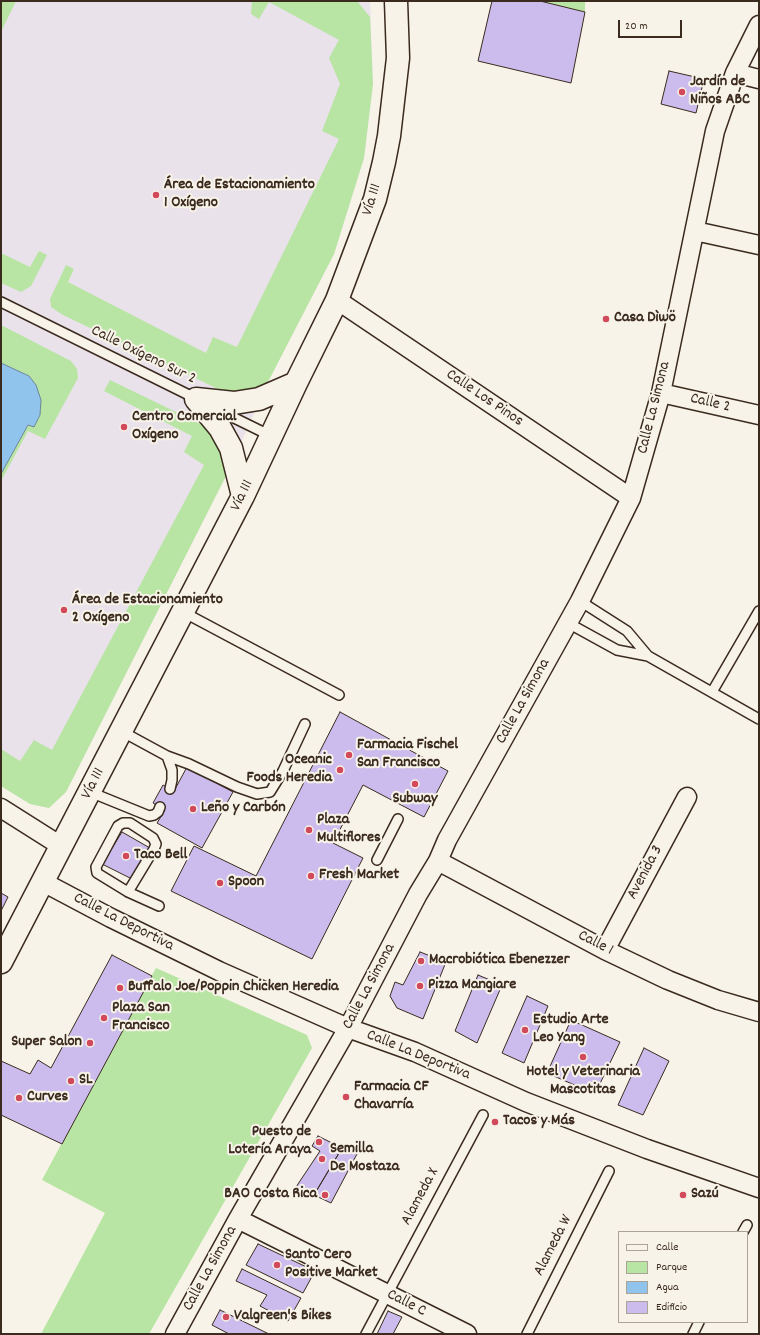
<!DOCTYPE html>
<meta charset="utf-8">
<style>
body{margin:0}
#map{position:relative;width:760px;height:1335px;overflow:hidden;background:#f7f3e8;font-family:Dekko,sans-serif}
canvas{display:block}
.frame{position:absolute;inset:0;border:2px solid #3b2a1e;pointer-events:none}
.legend{position:absolute;left:618px;top:1231px;width:130px;height:92px;box-sizing:border-box;background:#f7f3e8;border:1px solid #aca397;margin:0;padding:5px 7px;list-style:none;font-size:12px;color:#3b2a1e}
.legend li{display:flex;align-items:center;gap:8px;height:20px}
.legend b{width:20px;border:1px solid #aca397}
.scale{position:absolute;left:618px;top:20px;width:64px;height:18px;box-sizing:border-box;border:2px solid #3b2a1e;border-top:0;padding-left:5px;font-size:12px;line-height:14px;white-space:nowrap;color:#3b2a1e;-webkit-text-stroke:3px #f7f3e8;paint-order:stroke}
</style>
<div id="map">
<canvas width="760" height="1335"></canvas>
<div class="frame"></div>
<ul class="legend">
<li><b style="height:5px;background:#f7f3e8"></b>Calle</li>
<li><b style="height:11px;background:#b8e5a3"></b>Parque</li>
<li><b style="height:11px;background:#90c4ed"></b>Agua</li>
<li><b style="height:11px;background:#cbbced"></b>Edificio</li>
</ul>
<div class="scale">20 m</div>
</div>
<script>
const ctx = document.querySelector('canvas').getContext('2d');
ctx.lineJoin = 'round';
function paint(path, color) { ctx.fillStyle = color; ctx.fill(path, 'evenodd'); }
const poly = rows => new Path2D(rows.map(r => 'M' + r).join(''));
function trace(path, color, width, dash) { ctx.strokeStyle = color; ctx.lineWidth = width; ctx.lineCap = dash ? 'butt' : 'round'; ctx.setLineDash(dash || []); ctx.stroke(path); }
function label(font, color, halo, rows, align = 'center') {
  ctx.font = font + ' Dekko,sans-serif'; ctx.lineWidth = 4; ctx.setLineDash([]); ctx.textBaseline = 'middle'; ctx.strokeStyle = halo; ctx.fillStyle = color; for (const [text, x, y, turn = 0] of rows) {
    ctx.save(); ctx.translate(x, y); ctx.rotate((+turn || 0) * Math.PI / 180); ctx.textAlign = isNaN(turn) ? turn : align; if (halo) ctx.strokeText(text, 0, 0); ctx.fillText(text, 0, 0); ctx.restore();
  }
}
const built = poly([
 [1,1,370,1,373,84,364,158,334,254,269,380,227,474,66,792,49,808,30,804,1,786]
]);
const green = poly([
 [1,1,16,1,1,32],
 [252,1,357,1,370,17,373,84,364,158,334,254,269,380,257,391,235,394,216,388,63,315,51,307,50,299,66,265,74,269,68,282,206,353,213,337,237,347,339,139,322,131,340,84,329,58,339,40,269,2,259,19,251,14],
 [541,1,585,1,585,12],
 [39,251,47,255,31,286,21,292,1,283,1,253,30,267],
 [1,325,71,361,77,369,78,378,45,439,28,431,1,481,1,474,28,425,34,427,29,376,1,363],
 [110,380,209,428,219,438,227,474,66,792,49,808,30,804,1,786,1,749,20,761,34,740,52,750,204,465,184,452,192,436,104,391],
 [156,968,307,1035,312,1048,149,1334,41,1334,105,1213,42,1180]
]);
const water = poly([
 [1,363,29,376,36,385,41,400,40,415,34,427,28,425,1,474,1,363]
]);
const building = poly([
 [492,1,540,1,585,12,571,83,478,61,492,1],
 [669,71,704,79,696,113,661,104,669,71],
 [340,712,448,771,424,817,363,785,333,843,363,858,312,959,171,891,194,846,256,876,340,712],
 [187,767,233,792,202,848,157,823,165,810,153,803,163,785,174,791,187,767],
 [122,832,150,848,132,879,102,864,122,832],
 [1,893,8,897,1,911,1,893],
 [420,952,446,962,423,1019,397,1008,390,996,395,982,403,985,420,952],
 [112,955,152,976,62,1144,1,1115,1,1061,30,1074,38,1060,51,1068,112,955],
 [478,975,502,985,477,1043,455,1031,478,975],
 [527,996,548,1006,524,1063,502,1053,527,996],
 [571,1020,620,1042,595,1094,547,1073,571,1020],
 [644,1048,669,1061,643,1115,618,1105,644,1048],
 [318,1136,342,1148,314,1195,296,1187,320,1151,312,1146,318,1136],
 [342,1148,357,1154,331,1203,314,1195,342,1148],
 [258,1244,315,1271,303,1293,246,1265,258,1244],
 [242,1269,301,1298,288,1321,260,1306,267,1295,236,1281,242,1269],
 [220,1310,269,1334,229,1334,212,1325,220,1310],
 [388,1311,402,1317,393,1334,377,1334,388,1311]
]);
const service = poly([
 [1,302,197,399],
 [214,408,271,436],
 [580,601,627,631,648,656],
 [183,612,339,695],
 [568,623,617,650,648,656,759,719],
 [712,692,759,611],
 [121,731,167,756,189,764,237,787,257,794,270,792,283,771,305,724],
 [167,756,172,770,172,780,170,789],
 [90,792,149,816,154,815,158,812,160,807],
 [377,860,398,819],
 [128,892,154,849,156,844,153,838,130,823,123,823,118,826,96,867,97,873,128,892,159,906],
 [743,1232,747,1225],
 [366,1334,483,1115],
 [527,1334,609,1171],
 [693,1334,699,1322]
]);
const minor = poly([
 [735,73,759,79],
 [695,231,759,245],
 [337,300,631,498],
 [661,393,759,415],
 [1,808,61,846],
 [438,861,605,950,668,980,718,1000,759,1012],
 [43,882,111,918,219,971,348,1028,415,1052,526,1102,647,1149,759,1188],
 [605,950,687,797],
 [238,1219,467,1334],
 [175,1334,238,1219,348,1028,418,894,438,861,447,840,580,601,631,498,661,393,715,131,735,73,759,25]
]);
const secondary = poly([
 [196,399,220,428,231,448,243,496],
 [196,399,234,403,259,399,296,383],
 [1,962,243,496,296,383,337,300,375,199,384,162,389,136,398,58,396,1]
]);
const markers = [
 [682,92,4,"#d1495b"],
 [156,195,4,"#d1495b"],
 [606,319,4,"#d1495b"],
 [124,427,4,"#d1495b"],
 [64,610,4,"#d1495b"],
 [349,755,4,"#d1495b"],
 [340,770,4,"#d1495b"],
 [415,784,4,"#d1495b"],
 [193,809,4,"#d1495b"],
 [309,830,4,"#d1495b"],
 [126,856,4,"#d1495b"],
 [311,876,4,"#d1495b"],
 [220,883,4,"#d1495b"],
 [421,961,4,"#d1495b"],
 [420,986,4,"#d1495b"],
 [120,988,4,"#d1495b"],
 [104,1018,4,"#d1495b"],
 [525,1030,4,"#d1495b"],
 [90,1043,4,"#d1495b"],
 [583,1057,4,"#d1495b"],
 [71,1081,4,"#d1495b"],
 [346,1097,4,"#d1495b"],
 [19,1098,4,"#d1495b"],
 [495,1122,4,"#d1495b"],
 [319,1142,4,"#d1495b"],
 [322,1159,4,"#d1495b"],
 [325,1195,4,"#d1495b"],
 [683,1195,4,"#d1495b"],
 [277,1265,4,"#d1495b"],
 [226,1317,4,"#d1495b"]
];
const poiNames = [
 ["Jardín de",690,83],
 ["Niños ABC",690,101],
 ["Área de Estacionamiento",164,186],
 ["1 Oxígeno",164,204],
 ["Casa Dìwö",614,319],
 ["Centro Comercial",132,418],
 ["Oxígeno",132,436],
 ["Área de Estacionamiento",72,601],
 ["2 Oxígeno",72,619],
 ["Farmacia Fischel",357,746],
 ["San Francisco",357,764],
 ["Oceanic",332,761,"right"],
 ["Foods Heredia",332,779,"right"],
 ["Subway",415,800,"center"],
 ["Leño y Carbón",201,809],
 ["Plaza",317,821],
 ["Multiflores",317,839],
 ["Taco Bell",134,856],
 ["Fresh Market",319,876],
 ["Spoon",228,883],
 ["Macrobiótica Ebenezzer",429,961],
 ["Pizza Mangiare",428,986],
 ["Buffalo Joe/Poppin Chicken Heredia",128,988],
 ["Plaza San",112,1009],
 ["Francisco",112,1027],
 ["Estudio Arte",533,1021],
 ["Leo Yang",533,1039],
 ["Super Salon",82,1043,"right"],
 ["Hotel y Veterinaria",583,1073,"center"],
 ["Mascotitas",583,1091,"center"],
 ["SL",79,1081],
 ["Farmacia CF",354,1088],
 ["Chavarría",354,1106],
 ["Curves",27,1098],
 ["Tacos y Más",503,1122],
 ["Puesto de",311,1133,"right"],
 ["Lotería Araya",311,1151,"right"],
 ["Semilla",330,1150],
 ["De Mostaza",330,1168],
 ["BAO Costa Rica",317,1195,"right"],
 ["Sazú",691,1195],
 ["Santo Cero",285,1256],
 ["Positive Market",285,1274],
 ["Valgreen's Bikes",234,1317]
];
const streetNames = [
 ["Vía 111",373,200,-73],
 ["Calle Oxígeno Sur 2",143,356,26],
 ["Calle Los Pinos",484,399,34],
 ["Calle 2",710,404,13],
 ["Calle La Simona",655,408,-76],
 ["Vía 111",243,496,-64],
 ["Calle La Simona",524,702,-61],
 ["Vía 111",94,784,-63],
 ["Avenida 3",646,873,-62],
 ["Calle La Deportiva",123,923,27],
 ["Calle 1",595,944,27],
 ["Calle La Simona",370,987,-62],
 ["Calle La Deportiva",418,1056,22],
 ["Alameda X",421,1197,-62],
 ["Alameda W",554,1246,-63],
 ["Calle La Simona",211,1269,-61],
 ["Calle C",406,1304,27]
];
paint(built, '#eae2ea');
paint(green, '#b8e5a3');
paint(water, '#90c4ed');
trace(water, '#6e869a', 1);
paint(building, '#cbbced');
trace(building, '#3b2a1e', 1);
trace(service, '#3b2a1e', 12);
trace(minor, '#3b2a1e', 21);
trace(secondary, '#3b2a1e', 25);
trace(service, '#f7f3e8', 9);
trace(minor, '#f7f3e8', 18);
trace(secondary, '#f7f3e8', 22);
for (const [x, y, r, color] of markers) { const dot = new Path2D(); dot.arc(x, y, r, 0, 2 * Math.PI); ctx.fillStyle = color; ctx.fill(dot); trace(dot, '#f7f3e8', 1.5); }
label('bold 16px', '#3b2a1e', '#f7f3e8', poiNames, 'left');
label('16px', '#3b2a1e', '#f7f3e8', streetNames);
</script>
